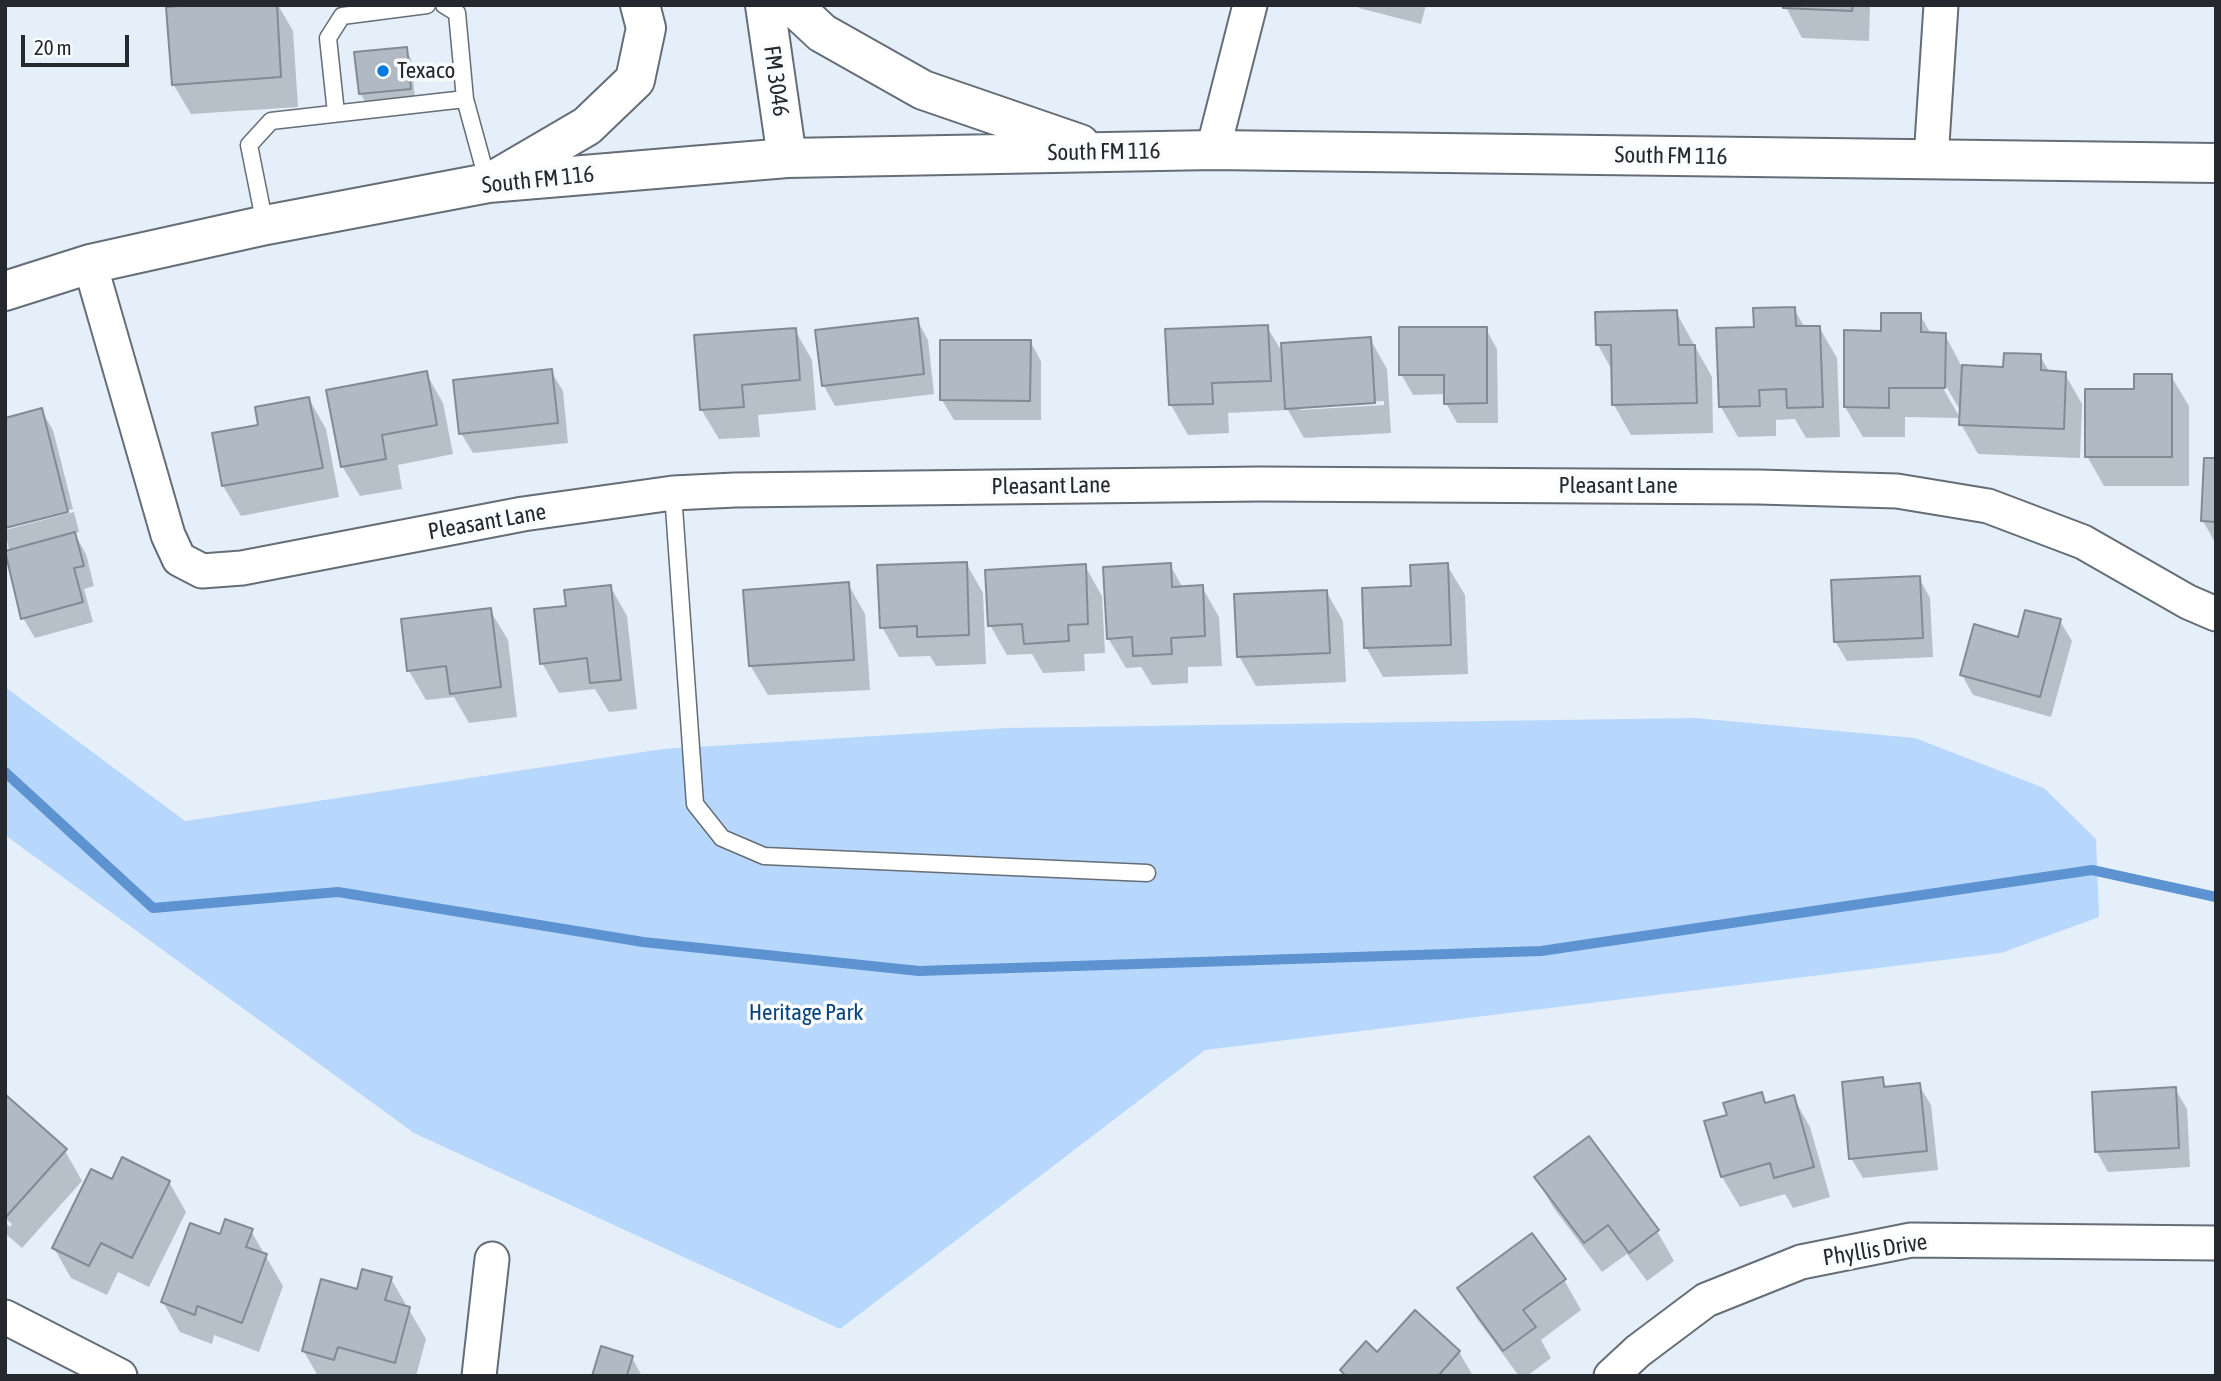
<!DOCTYPE html>
<style>
body{margin:0}
#map{position:relative;width:2221px;height:1381px;overflow:hidden;background:#e5effa;font-family:"Asap Condensed",sans-serif}
canvas{display:block}
.frame{position:absolute;inset:0;border:7px solid #25282c;pointer-events:none}
.scale{position:absolute;left:21px;top:35px;width:108px;height:32px;box-sizing:border-box;border:4px solid #25282c;border-top:0;padding-left:9px;font-size:21px;line-height:24px;white-space:nowrap;color:#25282c;-webkit-text-stroke:5px #f9fbfd;paint-order:stroke}
</style>
<div id="map">
<canvas width="2221" height="1381"></canvas>
<div class="frame"></div>
<div class="scale">20 m</div>
</div>
<script>
const ctx = document.querySelector('canvas').getContext('2d');
ctx.lineJoin = 'round';
function paint(path, color) { ctx.fillStyle = color; ctx.fill(path, 'evenodd'); }
const poly = rows => new Path2D(rows.map(r => 'M' + r).join(''));
function trace(path, color, width, dash) { ctx.strokeStyle = color; ctx.lineWidth = width; ctx.lineCap = dash ? 'butt' : 'round'; ctx.setLineDash(dash || []); ctx.stroke(path); }
function label(font, color, halo, rows, align = 'center') {
  ctx.font = font + ' "Asap Condensed",sans-serif'; ctx.lineWidth = 7; ctx.setLineDash([]); ctx.textBaseline = 'middle'; ctx.strokeStyle = halo; ctx.fillStyle = color; for (const [text, x, y, turn = 0] of rows) {
    ctx.save(); ctx.translate(x, y); ctx.rotate((+turn || 0) * Math.PI / 180); ctx.textAlign = isNaN(turn) ? turn : align; if (halo) ctx.strokeText(text, 0, 0); ctx.fillText(text, 0, 0); ctx.restore();
  }
}
const green = poly([
 [5,687,185,821,663,749,1006,728,1695,718,1915,738,2044,788,2096,839,2099,917,2001,953,1205,1050,840,1329,414,1133,5,835]
]);
const shadow = poly([
 [215,5,278,5,293,31,298,107,191,114,173,84],
 [1357,5,1426,5,1421,24,1359,8],
 [1785,5,1870,5,1869,41,1802,38],
 [406,49,411,59,415,98,366,103,360,93],
 [1794,309,1805,328,1819,327,1837,358,1840,437,1806,438,1795,419,1776,420,1776,436,1738,437,1721,407,1718,330,1756,329],
 [1676,312,1712,377,1713,433,1631,435,1614,405,1613,372,1598,345],
 [1920,315,1931,334,1945,335,1962,367,2005,368,2040,356,2050,373,2065,374,2082,404,2080,458,1978,454,1961,424,1962,413,1942,380,1939,381,1960,418,1905,417,1905,437,1863,437,1845,407,1883,333],
 [917,320,928,340,934,394,835,406,824,386],
 [1267,327,1284,355,1370,339,1387,369,1391,433,1304,438,1288,410,1228,413,1229,433,1188,435,1171,405],
 [1384,401,1384,405,1300,410,1300,406],
 [1486,329,1497,349,1498,423,1457,423,1446,403,1446,394,1413,395,1401,374],
 [795,330,812,360,816,410,758,415,760,437,719,439,701,409],
 [1030,341,1041,361,1041,420,954,420,942,400],
 [551,371,563,391,568,443,473,453,461,433],
 [426,373,443,403,453,454,398,465,402,489,360,496,342,466],
 [2171,376,2189,406,2189,486,2104,486,2087,456,2136,391],
 [309,399,326,429,339,497,241,516,223,486,260,426],
 [41,410,53,430,73,509,5,526],
 [2216,460,2216,544,2203,521],
 [74,512,79,532,74,533,86,554,94,586,84,589,93,622,35,638,23,618,5,530],
 [966,563,983,593,986,664,936,666,930,656,899,657,882,627],
 [1170,565,1183,588,1202,587,1219,617,1222,666,1188,667,1188,683,1152,685,1141,667,1126,668,1108,638],
 [1447,565,1465,595,1468,674,1383,677,1366,647,1413,588],
 [1085,566,1102,596,1105,653,1084,654,1085,671,1043,673,1032,654,1007,655,990,625],
 [1919,578,1930,598,1933,657,1847,661,1835,641],
 [848,584,865,614,870,690,768,695,750,665],
 [610,586,627,616,637,709,609,712,595,689,559,693,542,663,568,608],
 [1326,591,1343,621,1346,682,1256,686,1239,656],
 [490,610,508,640,517,717,469,723,454,697,426,700,409,671],
 [2060,621,2072,641,2051,717,1973,695,1962,675,2019,639],
 [1882,1079,1888,1089,1919,1085,1931,1105,1938,1170,1863,1178,1851,1158],
 [2175,1089,2187,1109,2190,1167,2108,1172,2097,1152],
 [1761,1094,1767,1105,1793,1097,1810,1127,1830,1197,1793,1208,1785,1194,1740,1207,1722,1177,1707,1123,1729,1116],
 [5,1101,65,1151,82,1181,22,1248,5,1233,5,1223,10,1227,12,1224,5,1218],
 [1536,1177,1657,1231,1674,1261,1647,1281,1627,1254,1602,1272,1553,1207],
 [113,1181,169,1182,186,1212,149,1287,118,1272,107,1295,71,1278,54,1248],
 [251,1231,283,1286,259,1352,214,1335,212,1344,180,1332,163,1302,221,1236],
 [391,1279,426,1339,416,1376,318,1376,303,1350,358,1291],
 [1564,1280,1581,1310,1541,1340,1551,1358,1527,1376,1519,1376,1477,1319,1459,1289],
 [1459,1352,1473,1376,1345,1376,1342,1370,1378,1354],
 [632,1358,642,1376,594,1376]
]);
const stream = poly([
 [5,772,153,908,338,892,643,942,919,971,1541,951,2092,870,2216,897]
]);
const building = poly([
 [190,5,277,5,281,77,172,85,166,7,190,5],
 [1783,5,1853,5,1852,11,1783,8,1783,5],
 [407,47,411,89,359,94,354,52,407,47],
 [1795,307,1796,326,1820,326,1823,407,1787,408,1786,389,1759,390,1760,406,1719,407,1716,328,1754,327,1753,308,1795,307],
 [1677,310,1679,345,1695,345,1697,403,1612,405,1611,345,1596,345,1595,312,1677,310],
 [1881,313,1921,313,1921,332,1946,333,1945,388,1889,388,1889,408,1844,407,1844,330,1881,331,1881,313],
 [918,318,924,374,822,386,815,330,918,318],
 [1268,325,1271,381,1212,383,1213,404,1169,405,1165,329,1268,325],
 [1399,327,1487,327,1487,403,1444,404,1444,375,1399,375,1399,327],
 [796,328,800,380,742,385,744,407,700,410,694,335,796,328],
 [1371,337,1375,403,1285,409,1281,343,1371,337],
 [940,340,1031,340,1030,401,940,400,940,340],
 [2004,353,2041,354,2041,370,2066,372,2064,429,1959,425,1962,365,2003,367,2004,353],
 [552,369,558,423,459,434,453,380,552,369],
 [427,371,437,425,382,435,386,459,341,467,326,390,427,371],
 [2134,374,2172,374,2172,457,2085,457,2085,389,2134,389,2134,374],
 [309,397,323,468,222,486,212,433,258,425,255,407,309,397],
 [42,408,68,512,5,528,5,418,42,408],
 [2204,458,2216,458,2216,522,2201,521,2204,458],
 [75,532,84,566,74,568,83,602,21,619,5,551,75,532],
 [967,562,969,635,917,637,917,626,880,628,877,565,967,562],
 [1171,563,1172,587,1203,585,1205,636,1171,638,1172,654,1133,656,1132,637,1107,639,1103,567,1171,563],
 [1448,563,1451,645,1364,648,1362,588,1411,586,1410,565,1448,563],
 [1086,564,1088,624,1068,625,1069,641,1024,644,1022,624,988,626,985,570,1086,564],
 [1920,576,1923,638,1834,642,1831,580,1920,576],
 [849,582,854,660,749,666,743,590,849,582],
 [611,585,621,680,590,683,587,658,540,664,534,609,566,606,564,590,611,585],
 [1327,590,1330,653,1237,657,1234,594,1327,590],
 [491,608,501,687,450,694,446,666,407,671,401,619,491,608],
 [2025,610,2061,619,2040,697,1960,675,1974,624,2018,637,2025,610],
 [1883,1077,1884,1087,1920,1083,1927,1151,1849,1159,1842,1082,1883,1077],
 [2176,1087,2179,1148,2095,1152,2092,1092,2176,1087],
 [1762,1092,1765,1103,1794,1095,1814,1167,1774,1178,1770,1163,1721,1177,1704,1121,1727,1115,1723,1103,1762,1092],
 [7,1096,67,1149,5,1218,5,1099,7,1096],
 [1589,1136,1659,1230,1629,1253,1608,1225,1584,1243,1534,1177,1589,1136],
 [122,1157,170,1181,132,1258,101,1243,89,1266,52,1248,91,1169,112,1179,122,1157],
 [225,1219,253,1229,246,1247,267,1254,242,1323,197,1306,195,1315,161,1302,190,1223,220,1234,225,1219],
 [1532,1233,1566,1279,1523,1310,1536,1327,1503,1351,1457,1288,1532,1233],
 [362,1269,392,1277,385,1300,410,1307,395,1363,338,1347,334,1360,302,1351,321,1279,357,1289,362,1269],
 [1415,1310,1460,1351,1438,1376,1346,1376,1340,1370,1366,1341,1377,1352,1415,1310],
 [601,1346,633,1356,627,1375,629,1376,592,1376,601,1346]
]);
const lane = poly([
 [444,5,457,13,465,99],
 [336,113,328,38,342,16,427,5],
 [265,225,249,145,271,121,465,99,488,183],
 [673,493,695,804,722,838,764,856,1147,873]
]);
const street = poly([
 [1213,150,1250,5],
 [1931,159,1941,5],
 [90,264,168,535,179,559,202,571,242,568,523,514,673,493,735,490,1260,484,1759,487,1897,491,1988,506,2083,542,2188,602,2216,614],
 [5,1317,120,1376],
 [479,1376,492,1259],
 [1611,1376,1638,1351,1706,1300,1801,1262,1911,1240,2216,1243]
]);
const secondary = poly([
 [765,5,787,158],
 [792,5,822,33,923,90,1080,144],
 [498,178,587,126,635,80,646,28,640,5],
 [5,291,90,264,266,225,488,183,787,158,1213,150,2216,163]
]);
const markers = [
 [383,71,7,"#007be2"]
];
const poiNames = [
 ["Texaco",397,71]
];
const streetNames = [
 ["FM 3046",776,81,82],
 ["South FM 116",1104,152,-1],
 ["South FM 116",1671,156,1],
 ["South FM 116",538,180,-6],
 ["Pleasant Lane",1051,486,-1],
 ["Pleasant Lane",1618,486],
 ["Pleasant Lane",487,522,-10],
 ["Phyllis Drive",1875,1250,-9]
];
const parkNames = [
 ["Heritage Park",806,1013]
];
paint(green, '#b8d7fc');
paint(shadow, '#0003');
trace(stream, '#5d93d1', 10);
paint(building, '#b0b9c4');
trace(building, '#828b95', 2);
trace(lane, '#656d77', 19);
trace(street, '#656d77', 37);
trace(secondary, '#656d77', 42);
trace(lane, '#fff', 16);
trace(street, '#fff', 33);
trace(secondary, '#fff', 38);
for (const [x, y, r, color] of markers) { const dot = new Path2D(); dot.arc(x, y, r, 0, 2 * Math.PI); ctx.fillStyle = color; ctx.fill(dot); trace(dot, '#f9fbfd', 2.5); }
label('23px', '#25282c', '#f9fbfd', poiNames, 'left');
label('23px', '#25282c', '#f9fbfd', streetNames);
label('23px', '#08447c', '#f9fbfd', parkNames);
</script>
